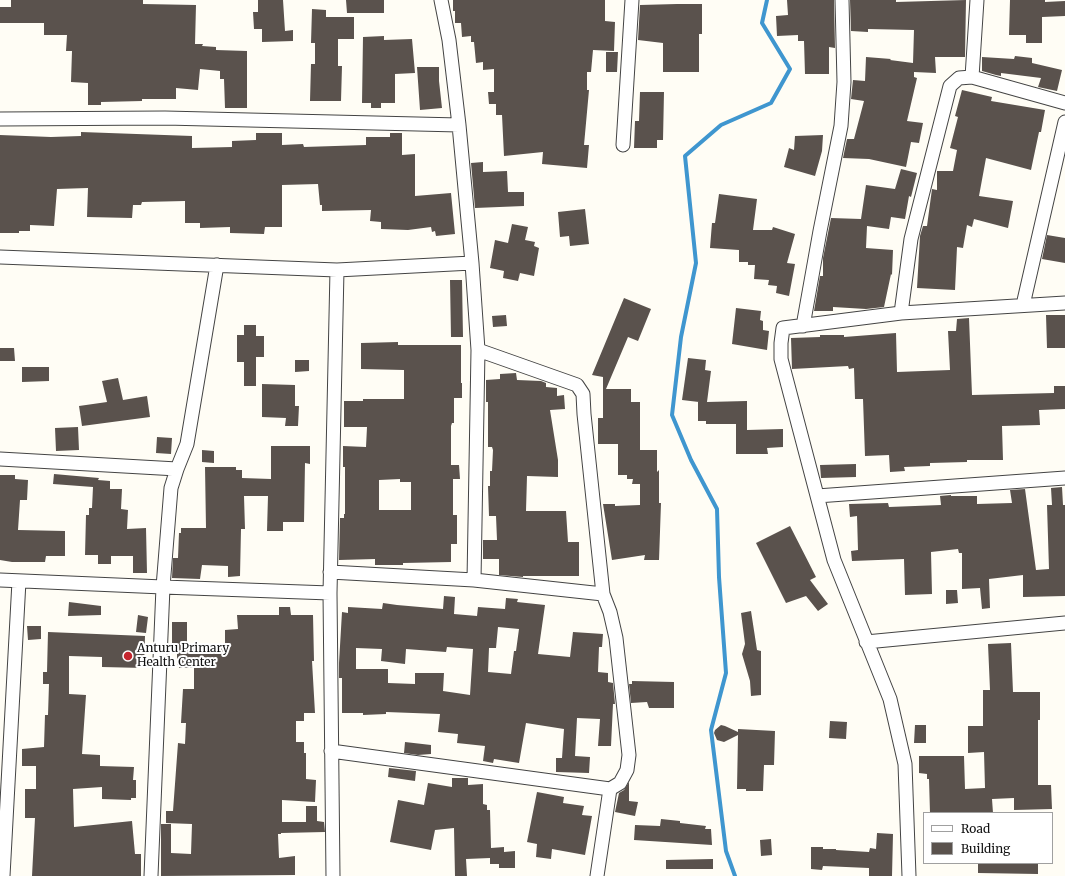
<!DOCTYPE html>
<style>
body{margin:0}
#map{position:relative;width:1065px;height:876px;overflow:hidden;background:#fffdf5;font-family:Merriweather,serif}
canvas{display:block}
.legend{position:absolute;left:923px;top:812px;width:130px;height:52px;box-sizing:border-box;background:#fff;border:1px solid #a0a0a0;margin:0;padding:5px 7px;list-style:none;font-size:12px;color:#111}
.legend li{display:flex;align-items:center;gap:8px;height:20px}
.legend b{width:20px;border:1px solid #a0a0a0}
</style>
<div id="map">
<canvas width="1065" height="876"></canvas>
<ul class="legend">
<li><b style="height:5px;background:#fff"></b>Road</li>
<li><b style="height:11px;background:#5a524d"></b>Building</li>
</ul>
</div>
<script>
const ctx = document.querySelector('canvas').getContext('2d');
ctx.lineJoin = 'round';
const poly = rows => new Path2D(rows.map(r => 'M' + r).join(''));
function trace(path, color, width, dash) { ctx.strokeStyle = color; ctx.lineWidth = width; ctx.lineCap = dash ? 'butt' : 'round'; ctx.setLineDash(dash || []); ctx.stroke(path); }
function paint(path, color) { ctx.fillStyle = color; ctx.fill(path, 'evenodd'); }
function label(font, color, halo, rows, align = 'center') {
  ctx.font = font + ' Merriweather,serif'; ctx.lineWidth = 4; ctx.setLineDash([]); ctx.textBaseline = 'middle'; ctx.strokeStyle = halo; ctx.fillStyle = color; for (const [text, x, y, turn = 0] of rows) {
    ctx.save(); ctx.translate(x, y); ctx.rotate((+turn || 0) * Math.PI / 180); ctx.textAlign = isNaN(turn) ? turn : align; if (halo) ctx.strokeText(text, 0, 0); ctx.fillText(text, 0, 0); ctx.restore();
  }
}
const stream = poly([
 [735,876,726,851,711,730,726,673,719,577,717,509,691,460,672,415,681,337,696,263,685,156,721,125,771,103,790,69,762,23,767,0]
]);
const building = poly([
 [11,0,143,0,143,4,196,5,195,44,203,44,202,46,216,47,216,50,247,51,247,108,225,108,224,79,220,79,220,71,200,69,198,90,176,88,176,99,142,99,142,101,101,102,101,105,88,105,88,83,71,82,72,51,66,51,67,35,44,35,44,23,0,23,0,7,11,7],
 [258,0,283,0,285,31,293,30,293,41,262,42,262,29,254,29,253,12,258,12],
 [346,0,384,0,384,13,347,13],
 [453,0,605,0,605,21,615,22,614,51,593,50,591,72,587,72,587,90,589,90,584,145,589,145,587,168,542,164,543,152,504,156,502,115,496,115,496,104,489,104,488,92,494,92,494,69,483,70,483,62,476,63,474,42,471,42,471,36,462,37,461,23,455,23,455,11,453,11],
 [787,0,834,0,835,48,829,47,829,74,805,74,804,41,798,41,798,35,777,36,776,16,788,15],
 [850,0,896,0,896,2,966,0,965,57,935,57,936,73,914,72,914,77,917,78,907,121,923,123,919,143,911,142,906,167,869,159,843,158,847,139,854,139,864,101,851,99,853,80,865,81,866,57,891,59,890,60,913,63,914,30,868,29,868,32,851,31],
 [1010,0,1045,0,1045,2,1065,1,1065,16,1042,17,1042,43,1026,43,1026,35,1009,35],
 [677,4,702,4,702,34,699,34,699,72,663,72,663,43,638,40,640,5],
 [312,9,326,10,326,17,354,17,354,39,338,39,338,66,342,66,341,101,310,101,311,64,315,64,315,43,311,43],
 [384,36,384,40,412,39,415,73,395,74,395,103,381,103,381,108,371,108,371,103,362,103,363,37],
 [606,52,618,52,617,72,606,72],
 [1015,56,1032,58,1032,63,1062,70,1057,91,1038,87,1041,78,1001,73,1001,76,996,75,982,71,982,57,1014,59],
 [417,67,439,67,439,81,442,108,420,110],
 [962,90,992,97,991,101,1045,110,1041,132,1039,132,1031,170,986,158,979,196,1013,201,1008,228,974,219,972,227,967,225,963,248,957,247,955,290,917,288,920,236,923,226,927,226,932,189,937,190,937,171,953,171,957,150,950,148,958,117,955,116],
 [640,92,664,92,663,140,657,140,657,148,634,148,635,121,639,121],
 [81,132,192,136,192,148,232,147,232,141,256,140,256,133,282,133,282,145,303,144,304,147,366,145,366,137,390,137,390,133,402,133,402,155,415,154,415,196,451,193,455,234,436,236,435,231,432,232,431,227,408,230,381,229,381,222,370,221,371,210,322,211,322,205,320,205,318,184,282,185,282,227,265,227,264,234,230,233,230,227,200,228,200,223,185,223,185,201,142,202,141,205,133,205,132,218,87,217,88,188,57,189,54,226,30,225,30,231,19,231,19,233,0,233,0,135,51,137,81,136],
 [823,135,822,151,815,176,784,167,789,148,794,150,795,136],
 [483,162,483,172,507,171,508,192,524,192,524,206,475,208,471,163],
 [901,169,917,173,911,197,909,196,905,219,891,217,889,229,867,226,866,248,893,250,892,275,891,274,884,307,866,309,833,307,833,311,814,311,820,276,823,276,823,258,831,218,861,219,866,185,895,189],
 [719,194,757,199,753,230,772,230,773,227,795,234,787,263,795,264,789,296,776,293,777,286,768,285,769,280,754,279,755,265,748,265,748,262,739,262,739,250,710,248,712,223,715,223],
 [585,209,589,244,570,246,569,236,560,237,558,212],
 [512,224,528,227,525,240,535,242,534,246,539,248,534,276,520,273,518,281,503,278,504,271,490,268,495,240,508,243],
 [1047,235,1065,238,1065,263,1042,259],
 [450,280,462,280,463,337,451,337],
 [624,298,651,309,638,341,628,337,606,389,631,389,631,402,640,402,640,450,657,450,657,472,659,470,659,503,661,503,659,560,644,560,645,555,612,560,603,504,615,504,615,506,640,505,640,484,632,484,633,479,627,479,627,475,618,475,618,444,598,444,598,418,603,418,603,377,592,375],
 [736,308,761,311,760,320,763,321,763,330,769,331,767,350,732,344],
 [506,315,507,326,493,327,492,316],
 [1046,315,1065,315,1065,348,1047,348],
 [969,318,972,395,1054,393,1054,386,1065,386,1065,409,1039,410,1040,425,1002,426,1003,460,967,460,967,462,930,463,930,466,904,467,905,471,890,472,889,455,865,456,863,399,855,399,854,368,849,369,848,366,792,369,791,338,820,337,820,335,844,335,844,337,896,333,897,372,950,370,948,331,956,331,957,319],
 [244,325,256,325,256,336,264,336,264,357,256,357,256,386,244,386,244,362,237,362,237,335,244,335],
 [398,342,398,345,461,345,461,383,462,383,462,398,454,398,454,423,452,423,451,426,451,465,459,465,460,479,453,479,453,515,457,515,457,544,451,544,451,562,403,563,403,565,375,565,375,559,339,560,340,518,344,518,344,514,345,514,345,467,343,467,343,446,366,447,367,427,344,427,344,401,363,401,363,399,404,399,404,370,361,369,361,343],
 [400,479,400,482,411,482,411,510,379,510,379,480],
 [0,348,14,348,15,361,0,361],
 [688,358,706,360,705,370,711,371,707,402,747,401,747,430,783,429,783,447,767,448,768,454,736,454,736,424,706,424,706,421,698,421,698,402,699,402,682,400],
 [295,360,309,360,309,371,295,372],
 [22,367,49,367,49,381,22,382],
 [516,373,517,380,541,381,546,383,546,387,557,388,557,396,564,395,565,409,550,410,558,460,558,477,527,476,526,511,566,511,568,542,579,542,579,576,523,576,523,577,499,575,499,559,483,559,483,540,497,540,496,516,489,516,488,486,490,486,490,471,492,471,493,450,492,447,488,447,488,402,486,402,486,380,500,379,500,374],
 [118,378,123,400,147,396,150,417,82,426,79,406,107,402,102,381],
 [262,384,295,385,295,406,299,406,298,426,285,426,286,418,262,417],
 [78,427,79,450,56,451,55,428],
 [157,437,172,438,171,454,156,453],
 [271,446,310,446,310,464,305,463,304,522,283,522,283,531,267,531,268,496,244,496,245,529,241,529,240,576,228,577,228,566,202,565,200,579,172,578,173,558,178,558,179,533,181,533,181,528,206,528,205,467,236,467,236,470,242,470,242,478,271,479],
 [202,450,214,451,214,463,202,462],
 [856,464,856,477,821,478,820,465],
 [54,474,99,478,98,480,110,481,110,489,122,489,121,509,128,510,127,529,146,528,147,573,133,573,133,556,111,556,111,564,98,564,98,555,85,555,86,515,89,515,89,508,92,508,93,487,53,484],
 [0,475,15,475,15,479,28,480,27,500,20,500,18,530,65,531,65,556,46,556,45,562,12,562,0,560],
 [1062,487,1063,505,1065,505,1065,596,1023,597,1023,575,989,579,990,608,982,609,980,588,962,589,962,553,959,553,958,549,931,552,932,594,905,595,904,559,852,561,851,551,858,550,857,516,850,517,849,504,888,503,889,507,941,505,940,496,951,495,951,496,977,496,977,504,1012,503,1010,490,1025,489,1036,570,1049,569,1047,505,1052,505,1051,488],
 [790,526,816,577,810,580,828,604,818,611,806,596,786,603,756,543],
 [946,590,957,590,958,603,946,604],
 [444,596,455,597,454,614,477,616,478,607,505,609,506,598,518,599,517,602,545,605,538,654,570,657,573,632,603,634,602,647,599,647,598,672,608,673,608,682,613,683,615,704,613,704,611,746,598,746,600,719,577,718,575,756,590,757,589,773,556,772,556,758,562,758,564,729,526,723,519,763,494,759,493,763,483,761,485,746,457,743,458,734,438,732,440,714,386,712,386,714,363,715,363,713,342,713,342,678,339,678,339,663,342,612,348,613,348,607,382,609,383,603,397,605,443,609],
 [498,627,519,629,516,651,514,651,511,674,488,672,489,648,496,648],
 [447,647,473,649,470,695,443,691,444,673,415,673,415,684,388,683,388,669,356,669,356,648,382,649,381,661,405,664,406,649,446,652],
 [69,602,101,606,101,615,68,616],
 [279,607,290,607,291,615,313,615,314,661,312,661,315,713,304,713,304,721,296,721,296,742,304,742,304,753,306,753,306,779,316,780,315,802,282,800,282,822,306,822,306,806,317,806,317,821,324,822,325,832,281,833,281,834,278,834,279,858,295,856,295,875,161,876,161,824,171,824,171,853,191,854,192,824,166,823,166,811,173,811,178,743,185,744,186,723,181,723,183,689,194,689,194,668,179,668,179,665,177,665,177,643,172,643,172,622,187,622,187,646,225,646,225,630,238,629,237,615,279,615],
 [751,611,757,650,761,651,761,695,751,696,750,681,742,654,745,644,741,613],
 [138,615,148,617,146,633,136,632],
 [27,626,41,626,41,639,28,640],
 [48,632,145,636,144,668,102,667,102,657,69,656,69,694,86,695,82,754,100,755,100,766,134,767,133,780,136,780,136,798,131,798,131,800,102,799,102,787,73,789,74,827,132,821,135,854,141,854,141,876,32,876,35,818,25,818,25,789,36,789,36,766,22,766,22,749,44,747,45,715,48,715,49,684,43,684,43,672,47,672],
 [1011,643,1013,692,1040,692,1040,720,1038,720,1038,785,1051,785,1052,809,1014,810,1014,798,992,799,993,813,930,813,929,779,927,779,927,774,919,773,919,756,964,756,965,789,985,788,984,752,968,753,968,726,983,726,983,690,990,690,988,644],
 [632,681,674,682,674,708,649,708,647,702,631,703,629,684,632,684],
 [830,721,847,722,846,739,829,738],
 [721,725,725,726,738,732,738,729,775,731,774,765,764,765,763,791,746,791,746,789,737,789,738,735,724,742,717,740,714,733,715,730],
 [915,725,926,725,926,743,914,743],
 [405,742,431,745,431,754,418,755,404,753],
 [389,768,416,771,415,781,388,777],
 [452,778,468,778,468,785,483,784,483,804,487,805,487,810,490,810,491,848,504,847,504,852,515,851,515,868,499,868,499,864,490,864,490,858,466,859,467,876,455,876,454,828,435,830,431,850,390,842,398,800,424,805,428,783,452,787],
 [629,782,629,801,638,802,635,816,615,812,619,793,624,790],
 [537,792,564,797,563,803,584,806,582,815,592,816,585,855,552,849,551,859,536,857,537,844,527,842],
 [661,819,680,821,680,823,706,826,705,829,711,829,712,845,634,840,635,825,660,826],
 [877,833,893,834,892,876,869,876,869,868,823,866,822,870,811,869,811,847,823,847,823,849,836,849,836,850,869,852,870,848,876,849],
 [771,839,772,855,761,856,760,840],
 [713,859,713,869,666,869,666,860],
 [978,863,1038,863,1038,874,978,873]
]);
const street = poly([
 [441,0,449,40,459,125,472,263,478,350,474,580],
 [972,77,977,0],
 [0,119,165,118,459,125],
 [623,145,632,0],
 [0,257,337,270,472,263],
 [1023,305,1065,122],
 [901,313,911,239,950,86,959,78,972,77,1065,103],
 [803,326,820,231,841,126,844,82,842,0],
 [0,459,177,469],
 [817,496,1065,478],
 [330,572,474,580,603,594],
 [0,580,163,587,330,593],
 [866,642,1065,623],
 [331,751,610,789,620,783,627,770,629,755,616,638,610,612,603,594,584,414,583,394,577,385,478,350],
 [3,876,19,581],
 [151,876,163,587,171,488,177,469,187,444,217,265],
 [333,876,330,593,337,270],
 [597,876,610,789],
 [909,876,905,764,890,699,834,560,781,359,781,343,783,328,901,313,1065,303]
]);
const markers = [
 [128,656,5,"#c4262e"]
];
const poiNames = [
 ["Anturu Primary",137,649],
 ["Health Center",137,663]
];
trace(stream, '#3f96cf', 4);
paint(building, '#5a524d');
trace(street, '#444', 15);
trace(street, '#fff', 13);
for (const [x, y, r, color] of markers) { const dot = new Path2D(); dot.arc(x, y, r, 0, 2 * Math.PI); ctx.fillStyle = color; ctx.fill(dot); trace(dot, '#fff', 1.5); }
label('12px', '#111', '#fff', poiNames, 'left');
</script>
